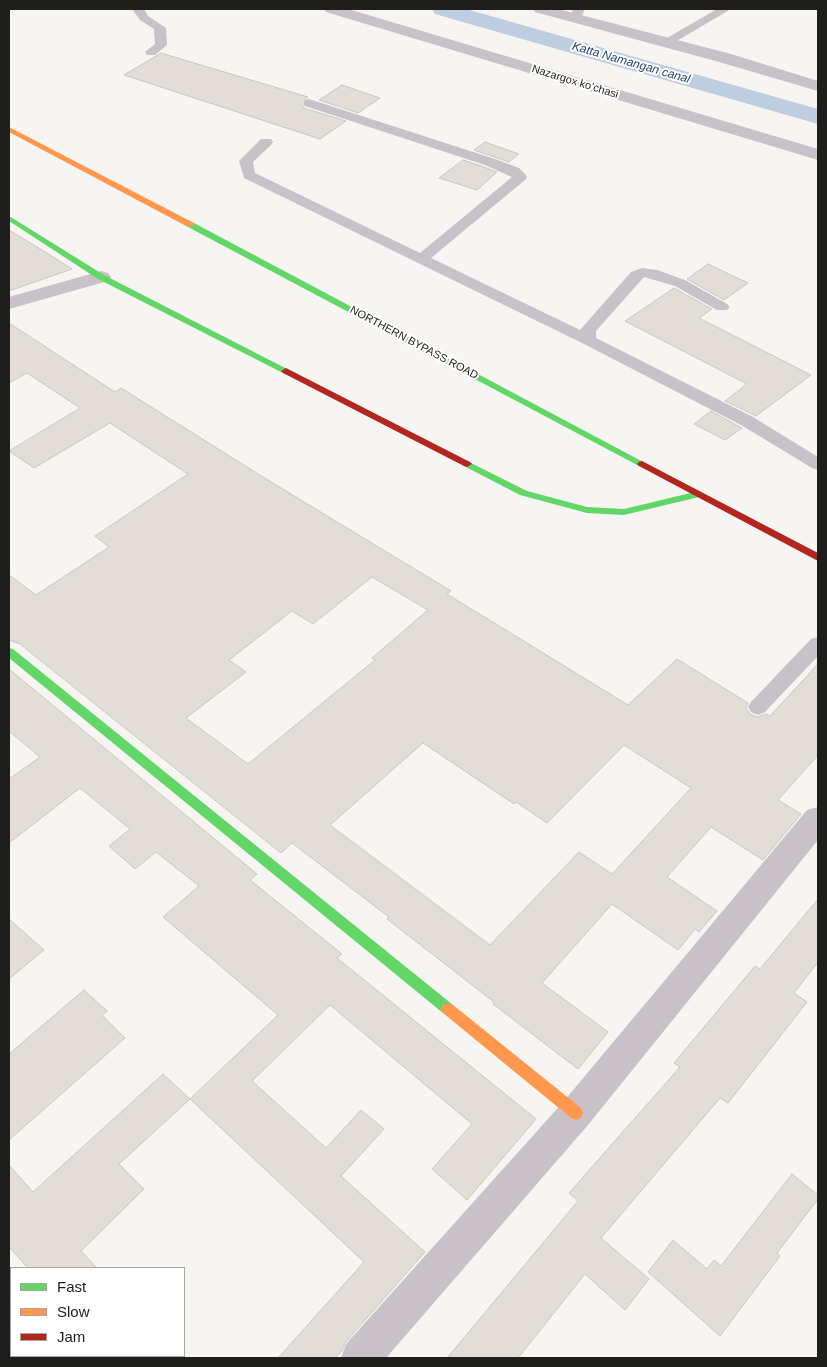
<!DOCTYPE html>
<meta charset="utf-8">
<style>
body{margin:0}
#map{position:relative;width:827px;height:1367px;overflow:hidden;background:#f6f5f2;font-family:Arial,sans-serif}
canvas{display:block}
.frame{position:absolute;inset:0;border:10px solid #1e1e1c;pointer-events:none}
.legend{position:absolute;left:10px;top:1267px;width:175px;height:90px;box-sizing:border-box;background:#fff;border:1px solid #a5a5a4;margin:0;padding:6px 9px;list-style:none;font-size:15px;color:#1e1e1c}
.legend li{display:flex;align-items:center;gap:10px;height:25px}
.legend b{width:25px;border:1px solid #a5a5a4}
</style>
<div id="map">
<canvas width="827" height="1367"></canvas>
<div class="frame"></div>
<ul class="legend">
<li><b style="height:6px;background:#63d668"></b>Fast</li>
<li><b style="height:6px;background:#ff974d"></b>Slow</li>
<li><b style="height:6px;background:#b3261e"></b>Jam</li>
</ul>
</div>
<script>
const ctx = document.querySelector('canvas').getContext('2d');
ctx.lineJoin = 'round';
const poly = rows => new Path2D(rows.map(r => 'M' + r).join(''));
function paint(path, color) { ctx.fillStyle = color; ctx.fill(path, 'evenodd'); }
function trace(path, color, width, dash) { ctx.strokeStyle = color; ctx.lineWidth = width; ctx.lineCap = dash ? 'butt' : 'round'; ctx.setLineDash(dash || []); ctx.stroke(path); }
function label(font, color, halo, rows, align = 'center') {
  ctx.font = font + ' Arial,sans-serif'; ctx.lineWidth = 4; ctx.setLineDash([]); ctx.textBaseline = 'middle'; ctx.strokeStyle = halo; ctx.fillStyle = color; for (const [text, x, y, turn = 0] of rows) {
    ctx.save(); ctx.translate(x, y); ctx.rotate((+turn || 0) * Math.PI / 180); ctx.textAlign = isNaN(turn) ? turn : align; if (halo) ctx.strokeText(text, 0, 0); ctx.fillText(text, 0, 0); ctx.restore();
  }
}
const canal = poly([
 [432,9,466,9,818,109,818,124,435,14,432,9]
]);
const building = poly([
 [161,53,308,97,301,102,304,108,346,121,320,139,124,75,161,53],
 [342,85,380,98,358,113,319,100,342,85],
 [485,142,519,154,509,162,474,150,485,142],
 [463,160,484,167,497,172,477,190,439,178,463,160],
 [9,230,47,253,72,269,9,291,9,230],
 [708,264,748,283,724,300,687,279,708,264],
 [674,288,712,309,699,318,811,375,756,416,725,401,747,384,625,321,674,288],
 [9,323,115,392,121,388,263,477,451,591,447,594,628,705,677,659,748,703,746,708,750,714,757,717,766,714,770,716,818,664,818,755,778,800,801,814,763,860,711,827,667,877,717,911,699,932,695,929,678,950,612,904,542,983,608,1032,578,1069,493,1004,494,1002,387,919,389,917,292,843,281,853,20,644,9,640,9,575,36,595,109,547,95,536,188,474,110,423,34,468,9,451,80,408,27,373,9,383,9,323],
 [372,577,428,610,372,658,375,660,248,764,186,718,246,672,229,660,292,611,313,624,372,577],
 [423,743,514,804,516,802,547,823,624,745,691,788,612,874,579,852,490,945,330,825,423,743],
 [711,411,740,427,742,428,725,440,694,424,711,411],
 [9,669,257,874,250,880,342,954,337,958,536,1119,467,1200,432,1169,472,1124,330,1005,252,1081,326,1148,361,1110,384,1129,341,1176,425,1252,345,1343,342,1351,335,1358,278,1358,364,1262,190,1099,278,1015,163,917,199,886,156,852,135,869,109,846,130,829,80,788,9,843,9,779,40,757,9,731,9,669],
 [818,899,818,962,794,993,807,1002,728,1103,720,1098,601,1238,649,1279,625,1310,585,1274,518,1358,447,1358,578,1201,569,1193,680,1067,674,1063,755,966,760,969,818,899],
 [9,919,44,950,9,979,9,919],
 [84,990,107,1011,102,1015,125,1038,9,1140,9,1054,84,990],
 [163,1074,190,1099,119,1164,144,1189,81,1251,97,1268,28,1268,9,1247,9,1165,33,1192,163,1074],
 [792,1174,818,1195,818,1199,777,1253,780,1256,720,1336,648,1272,673,1240,707,1269,714,1260,721,1266,792,1174]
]);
const lane = poly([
 [132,9,144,9,148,16,166,28,167,45,155,55,147,55,145,52,155,44,154,29,140,20,132,9],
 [573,9,585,9,580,20,576,21,570,18,573,9],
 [717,9,731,9,670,45,662,45,660,42,717,9],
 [309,99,495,159,519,168,525,174,527,177,525,180,431,258,580,330,631,272,642,268,657,270,685,280,727,304,730,307,727,310,717,310,675,286,644,277,596,331,596,338,753,417,818,457,818,470,812,468,741,425,582,343,244,178,239,161,261,139,271,139,273,142,271,145,253,162,255,173,420,253,512,177,485,165,305,106,303,103,305,100,309,99],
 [818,637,818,656,765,712,758,715,751,712,748,707,751,702,811,639,818,637]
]);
const street = poly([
 [324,9,348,9,818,149,818,160,326,12,324,9],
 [533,9,558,9,731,54,818,81,818,91,719,62,535,12,533,9],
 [101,271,108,273,111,277,108,281,9,309,9,297,101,271],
 [818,807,818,840,588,1125,386,1358,341,1358,346,1344,564,1101,807,810,818,807],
 [9,1278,11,1279,11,1319,9,1318,9,1278],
 [40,1356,81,1356,82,1358,41,1358,40,1356]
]);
const fast = poly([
 [9,216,104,275,291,371,286,374,283,373,98,279,9,221,9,216],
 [188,223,194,223,647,464,642,467,639,466,188,227,188,223],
 [467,461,527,491,587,507,624,509,699,491,704,494,699,497,624,515,587,513,520,495,464,466,462,464,464,462,467,461],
 [9,648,13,649,453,1005,455,1009,453,1013,448,1015,443,1013,9,658,9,648]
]);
const slow = poly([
 [9,127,194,223,195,225,188,227,9,132,9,127],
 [448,1003,453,1005,581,1108,583,1113,581,1118,576,1120,571,1118,443,1013,441,1009,443,1005,448,1003]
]);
const jam = poly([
 [286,368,470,462,472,464,467,467,464,466,283,373,281,371,286,368],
 [642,461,818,553,818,561,639,466,637,464,639,462,642,461]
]);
const farStreetnames = [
 ["Nazargox koʻchasi",575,82,17],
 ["NORTHERN BYPASS ROAD",414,343,28]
];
const farWaternames = [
 ["Katta Namangan canal",631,63,16]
];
paint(canal, '#becde0');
paint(building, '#e2ded7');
trace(building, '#c8c7c4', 1);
paint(lane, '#c9c1c8');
paint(street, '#c9c1c8');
paint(fast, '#63d668');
paint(slow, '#ff974d');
paint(jam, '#b3261e');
label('11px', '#1e1e1c', '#fff', farStreetnames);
label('italic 12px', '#234369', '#fff', farWaternames);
</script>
